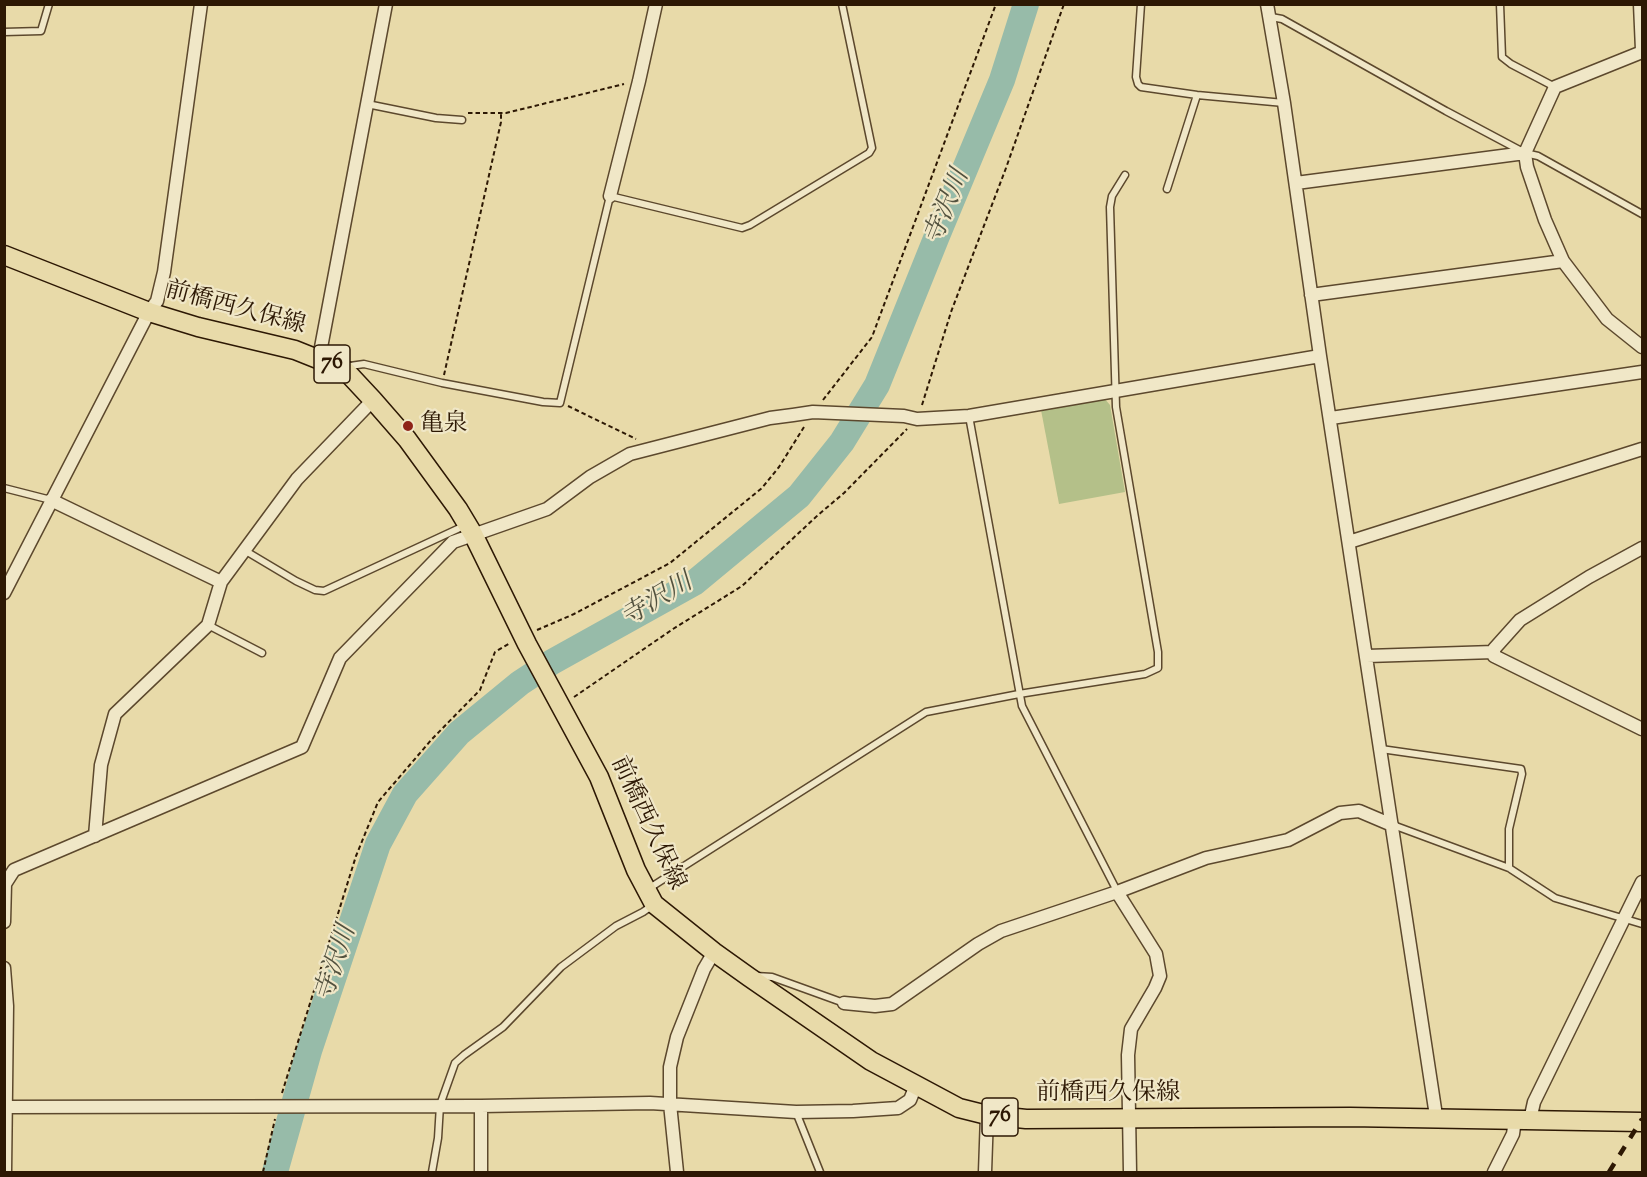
<!DOCTYPE html>
<meta charset="utf-8">
<style>
body{margin:0}
#map{position:relative;width:1647px;height:1177px;overflow:hidden;background:#e8daa9;font-family:"Sorts Mill Goudy",serif}
canvas{display:block}
.frame{position:absolute;inset:0;border:6px solid #2d1804;pointer-events:none}
</style>
<div id="map">
<canvas width="1647" height="1177"></canvas>
<div class="frame"></div>
</div>
<script>
const ctx = document.querySelector('canvas').getContext('2d');
ctx.lineJoin = 'round';
function paint(path, color) { ctx.fillStyle = color; ctx.fill(path, 'evenodd'); }
const poly = rows => new Path2D(rows.map(r => 'M' + r).join(''));
function trace(path, color, width, dash) { ctx.strokeStyle = color; ctx.lineWidth = width; ctx.lineCap = dash ? 'butt' : 'round'; ctx.setLineDash(dash || []); ctx.stroke(path); }
function label(font, color, halo, rows, align = 'center') {
  ctx.font = font + ' "Sorts Mill Goudy","Noto Serif JP",serif'; ctx.lineWidth = 4.5; ctx.setLineDash([]); ctx.textBaseline = 'middle'; ctx.strokeStyle = halo; ctx.fillStyle = color; for (const [text, x, y, turn = 0] of rows) {
    ctx.save(); ctx.translate(x, y); ctx.rotate((+turn || 0) * Math.PI / 180); ctx.textAlign = isNaN(turn) ? turn : align; if (halo) ctx.strokeText(text, 0, 0); ctx.fillText(text, 0, 0); ctx.restore();
  }
}
const green = poly([
 [1098,398,1104,398,1110,405,1125,492,1059,504,1041,410]
]);
const river = poly([
 [275,1172,309,1051,378,844,405,794,459,733,520,683,552,662,694,583,799,496,842,442,877,385,937,236,1002,80,1026,4]
]);
const path = poly([
 [468,113,506,113,624,84],
 [444,375,501,122,501,113],
 [823,400,872,337,996,4],
 [922,405,951,312,1006,168,1064,4],
 [568,406,636,439],
 [537,630,574,614,670,563,762,488,779,467,804,427],
 [574,697,673,629,742,586,818,515,844,493,907,429],
 [282,1093,356,856,378,802,432,739,480,690,495,652,510,643],
 [263,1172,275,1119]
]);
const service = poly([
 [1141,4,1136,77,1138,84,1141,87,1197,95,1284,103],
 [1500,4,1502,57,1511,64,1555,87],
 [1271,17,1282,19,1446,111,1525,153,1538,156,1642,214],
 [4,32,41,31,49,4],
 [367,104,436,118,462,120],
 [1167,189,1197,95],
 [348,368,350,366,364,364,442,383,543,402,560,403,610,196,742,228,750,225,869,153,872,148,842,4],
 [969,416,1022,706,1117,891],
 [4,488,51,500],
 [244,550,296,581,315,590,324,591,464,526],
 [208,625,262,653],
 [1381,749,1521,769,1522,774,1509,829,1509,868],
 [1393,825,1509,868,1555,898,1642,924],
 [648,889,926,712,1019,694,1145,674,1158,668,1158,652,1116,407,1110,207,1112,196,1125,175],
 [756,976,772,977,844,1003],
 [796,1112,820,1172],
 [432,1172,438,1138,440,1105,455,1063,464,1055,503,1027,561,967,616,926,643,912,653,905]
]);
const minor = poly([
 [1267,4,1284,103,1320,356,1435,1109,1435,1118],
 [1640,4,1642,50],
 [1642,52,1555,87,1525,153,1527,167,1545,220,1563,261,1607,319,1642,347],
 [1296,183,1525,153],
 [610,196,639,81,656,4],
 [1311,295,1563,261],
 [319,358,386,4],
 [1331,418,1642,372],
 [51,500,221,582],
 [1349,542,1642,449],
 [1642,548,1589,577,1520,620,1494,649,1494,656,1642,729],
 [4,593,149,312,157,301,164,272,201,4],
 [1367,656,1494,652],
 [95,836,101,765,115,714,208,625,221,582,297,479,373,400],
 [1117,892,1156,954,1160,976,1155,988,1131,1029,1128,1055,1130,1172],
 [4,922,5,884,14,870,302,747,340,658,453,542,547,509,590,477,630,454,770,418,793,415,813,412,904,416,917,419,969,416,1320,356],
 [4,968,7,1006,5,1172],
 [844,1003,875,1006,892,1004,978,944,1001,931,1117,892,1206,858,1288,840,1340,813,1359,811,1392,825],
 [4,1107,481,1106,650,1103,796,1112,853,1111,898,1108,910,1100,916,1085],
 [1530,1120,1534,1102,1642,882],
 [481,1172,481,1106],
 [677,1172,670,1104,670,1067,677,1037,704,969,714,952],
 [985,1172,987,1115],
 [1494,1172,1513,1134,1515,1120]
]);
const primary = poly([
 [4,255,149,312,198,327,295,350,345,370,373,400,407,439,458,509,473,534,527,644,599,777,636,870,654,904,714,952,749,977,871,1061,916,1085,959,1108,987,1115,1026,1119,1350,1117,1642,1122]
]);
const rail = poly([
 [1609,1172,1642,1119]
]);
const markers = [
 [408,426,6,"#8f2418"]
];
const shields = [
 [332,364,36],
 [1000,1117,36]
];
const shieldNames = [
 ["76",332,364],
 ["76",1000,1117]
];
const streetNames = [
 ["前橋西久保線",235,310,15],
 ["前橋西久保線",646,824,65],
 ["前橋西久保線",1108,1095]
];
const poiNames = [
 ["亀泉",420,426]
];
const waterNames = [
 ["寺沢川",949,208,-68],
 ["寺沢川",658,602,-31],
 ["寺沢川",338,964,-72]
];
paint(green, '#b4c089');
trace(river, '#97bba9', 26);
trace(service, '#5c482d', 9);
trace(minor, '#5c482d', 15);
trace(primary, '#2d1804', 21);
trace(path, '#2d1804', 2, [4.5, 3]);
trace(service, '#f0e7c7', 6);
trace(minor, '#f0e7c7', 12);
trace(primary, '#e8daa9', 18);
trace(rail, '#2d1804', 4.5, [10, 10]);
for (const [x, y, r, color] of markers) { const dot = new Path2D(); dot.arc(x, y, r, 0, 2 * Math.PI); ctx.fillStyle = color; ctx.fill(dot); trace(dot, '#f0e7c7', 2); }
for (const [x, y, w] of shields) { const box = new Path2D(); box.roundRect(x - w / 2, y - 19, w, 38, 4.5); ctx.fillStyle = '#f0e7c7'; ctx.fill(box); trace(box, '#2d1804', 1.5); }
label('bold 22px', '#2d1804', null, shieldNames);
label('24px', '#2d1804', '#f0e7c7', streetNames);
label('24px', '#2d1804', '#f0e7c7', poiNames, 'left');
label('italic 26px', '#52513e', '#f0e7c7', waterNames);
</script>
